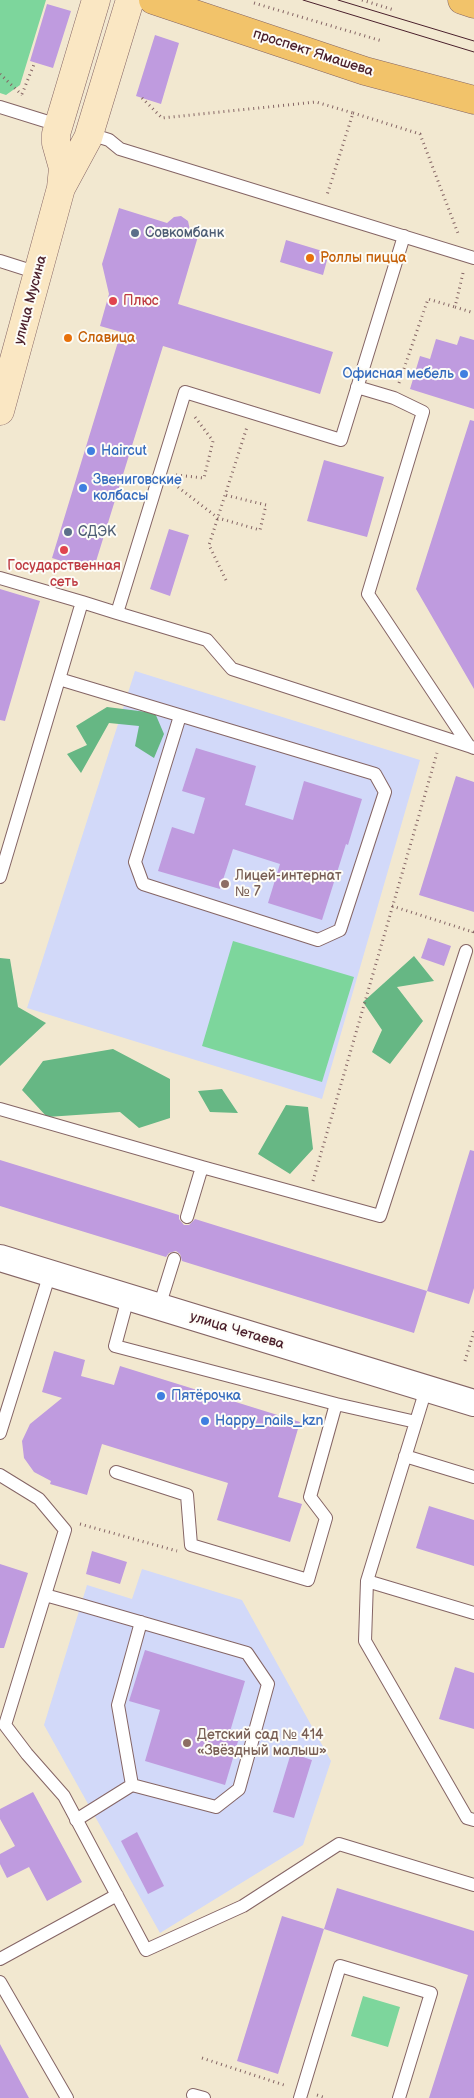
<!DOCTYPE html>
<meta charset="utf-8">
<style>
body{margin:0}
canvas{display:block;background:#f2e8d0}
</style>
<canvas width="474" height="2098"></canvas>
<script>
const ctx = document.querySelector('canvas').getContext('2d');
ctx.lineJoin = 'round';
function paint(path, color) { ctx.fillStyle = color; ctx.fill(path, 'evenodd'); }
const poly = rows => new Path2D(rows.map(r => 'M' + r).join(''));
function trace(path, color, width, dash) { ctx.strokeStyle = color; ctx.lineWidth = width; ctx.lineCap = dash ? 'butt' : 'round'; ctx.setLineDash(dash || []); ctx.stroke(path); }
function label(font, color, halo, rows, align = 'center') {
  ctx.font = font + ' "Balsamiq Sans",sans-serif'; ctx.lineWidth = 4; ctx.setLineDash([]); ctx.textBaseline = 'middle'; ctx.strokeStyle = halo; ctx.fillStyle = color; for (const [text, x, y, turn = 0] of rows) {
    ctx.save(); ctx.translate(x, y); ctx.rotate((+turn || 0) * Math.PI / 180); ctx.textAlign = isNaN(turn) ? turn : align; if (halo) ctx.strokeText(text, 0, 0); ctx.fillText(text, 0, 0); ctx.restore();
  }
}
const built = poly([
 [135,671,420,760,322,1099,27,1008],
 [142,1569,242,1600,331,1761,303,1845,160,1933,44,1725,87,1585,132,1599]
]);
const green = poly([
 [0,0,46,0,20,85,6,95,0,93],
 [233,941,354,977,322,1082,202,1046],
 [363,1996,400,2007,388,2047,351,2036]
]);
const forest = poly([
 [107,707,155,713,164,734,154,758,135,746,139,726,109,723,81,773,67,754,87,745,76,726],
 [414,956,434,981,397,987,423,1021,390,1064,372,1052,382,1030,363,1002],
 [0,958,10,959,18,1007,46,1023,0,1066],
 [113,1049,170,1079,170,1118,139,1128,120,1112,47,1117,22,1090,43,1061],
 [222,1089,238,1113,210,1112,198,1091],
 [286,1105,308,1107,313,1149,290,1174,258,1154]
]);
const building = poly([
 [47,4,71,11,53,68,30,61],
 [155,35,179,43,161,104,136,96],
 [119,208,167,223,174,217,181,216,188,221,190,230,199,233,178,304,333,352,320,394,163,346,93,571,52,558,121,332,100,326,109,294,102,264],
 [286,240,329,253,323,275,280,262],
 [460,336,474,340,474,409,410,389,420,356,430,359,436,339,457,345],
 [470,420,474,421,474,689,416,589],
 [324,460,384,477,367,537,307,521],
 [169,529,189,535,170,596,150,589],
 [0,589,40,601,5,721,0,720],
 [196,748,256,766,245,805,293,820,304,781,362,799,348,845,346,844,322,920,268,903,280,864,233,849,220,889,158,871,172,827,194,834,205,798,182,791],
 [456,776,474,782,474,912,419,895],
 [428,938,451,946,444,966,421,958],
 [470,1150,474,1151,474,1288,469,1304,427,1291],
 [0,1160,179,1215,179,1219,184,1225,189,1225,195,1219,427,1291,414,1333,182,1261,180,1254,176,1251,169,1253,166,1257,0,1206],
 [54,1351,85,1360,81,1376,114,1385,120,1366,300,1422,278,1497,302,1504,290,1542,217,1520,228,1483,102,1444,87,1495,50,1484,51,1481,34,1472,24,1458,22,1441,30,1424,62,1398,42,1392],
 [429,1506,474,1520,474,1566,416,1548],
 [92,1551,127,1562,120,1584,86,1574],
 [0,1564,28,1573,4,1648,0,1648],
 [145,1650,245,1681,229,1735,239,1738,225,1785,145,1761,160,1710,129,1701],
 [455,1667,474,1673,474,1729,439,1719],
 [291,1753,312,1760,294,1818,273,1812],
 [33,1792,82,1882,47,1901,29,1867,7,1878,0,1864,0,1854,15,1846,0,1819,0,1809],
 [137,1832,164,1886,148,1894,121,1841],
 [337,1888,474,1931,474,2098,429,2098,468,1975,324,1929],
 [282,1916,324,1929,278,2074,237,2061],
 [0,2044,29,2098,0,2098]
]);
const path = poly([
 [362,0,394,10],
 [254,3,382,41],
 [0,74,22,95],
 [22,94,35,62],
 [142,98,162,118,316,102,353,113,327,195],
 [353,113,420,134,459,236],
 [463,273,455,307,474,313],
 [399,383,428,299,455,307],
 [176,475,204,478,213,441,195,417],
 [174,484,218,518,260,530,266,505,225,495],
 [226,580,209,545,247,427],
 [392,906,473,932,472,935],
 [313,1181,437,753],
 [465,1361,474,1331],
 [80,1524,177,1551],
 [202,2058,287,2086],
 [317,2095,326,2098]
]);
const lane = poly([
 [0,107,58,125],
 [90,134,109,140,120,149,474,258],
 [0,261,38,273],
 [357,387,394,398,423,412,368,594,469,746,474,748],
 [0,578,82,602],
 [117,613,207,640,232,669,469,746],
 [59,679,375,774,385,792,340,930,318,940,143,884,135,862,180,716],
 [0,877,82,602,117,613,185,392,341,440,404,236],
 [0,1109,202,1167,187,1217],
 [202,1167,380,1216,466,951],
 [128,1298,115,1346,336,1404,416,1422],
 [159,1307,174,1259],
 [426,1389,367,1581,365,1641,467,1818,474,1820],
 [0,1433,50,1273],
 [405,1456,474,1477],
 [116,1472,187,1495,191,1545,308,1580,326,1518,310,1497,336,1404],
 [0,1475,39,1499,65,1530,5,1725,27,1754,64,1796,146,1950,243,1906,339,1844,474,1885],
 [367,1581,474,1613],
 [45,1595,81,1605,247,1653,268,1684,239,1789,216,1807,132,1785,118,1705,141,1622],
 [76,1820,132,1785],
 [0,1959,117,1895],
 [0,1982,67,2098],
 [193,2095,204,2098],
 [300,2098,340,1966,431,1993,399,2098]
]);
const street = poly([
 [0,1258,474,1403]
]);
const secondary = poly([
 [61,188,63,168,56,143,56,134,96,0],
 [0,411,61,188,88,138,130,0]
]);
const primary = poly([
 [153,0,365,71,474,100],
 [462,0,474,4]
]);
const tram = poly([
 [303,0,474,52],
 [338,0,474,41]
]);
const markers = [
 [135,233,5,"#5c6f8a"],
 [310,258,5,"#e8710a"],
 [113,301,5,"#e0444e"],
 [68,338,5,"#e8710a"],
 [464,374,5,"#3f7fe0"],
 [91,451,5,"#3f7fe0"],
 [83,488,5,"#3f7fe0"],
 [68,532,5,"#5c6f8a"],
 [64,550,5,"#e0444e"],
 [225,884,5,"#8d6e63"],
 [161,1396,5,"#3f7fe0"],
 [205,1421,5,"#3f7fe0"],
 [187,1743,5,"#8d6e63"]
];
const streetNames = [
 ["проспект Ямашева",313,53,18],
 ["улица Мусина",31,300,-75],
 ["улица Четаева",237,1331,17]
];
const serviceNames = [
 ["Совкомбанк",145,233],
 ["СДЭК",78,532]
];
const foodNames = [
 ["Роллы пицца",320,258],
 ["Славица",78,338]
];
const healthNames = [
 ["Плюс",123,301],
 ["Государственная",64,566,"center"],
 ["сеть",64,582,"center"]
];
const shopNames = [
 ["Офисная мебель",454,374,"right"],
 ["Haircut",101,451],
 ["Звениговские",93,480],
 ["колбасы",93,496],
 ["Пятёрочка",171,1396],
 ["Happy_nails_kzn",215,1421]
];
const educationNames = [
 ["Лицей-интернат",235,876],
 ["№ 7",235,892],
 ["Детский сад № 414",197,1735],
 ["«Звёздный малыш»",197,1751]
];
paint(built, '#d2d9f9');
paint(green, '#7dd69c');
paint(forest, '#66b784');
paint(building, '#bf9bdf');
trace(lane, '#856565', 14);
trace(street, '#856565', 28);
trace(secondary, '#856565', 29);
trace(primary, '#856565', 29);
trace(path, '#856565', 3, [1, 4]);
trace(lane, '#fff', 12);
trace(street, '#fff', 26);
trace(secondary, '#fae7c3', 28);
trace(primary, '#f2c36a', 28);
trace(tram, '#4a1f2b', 1);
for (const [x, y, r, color] of markers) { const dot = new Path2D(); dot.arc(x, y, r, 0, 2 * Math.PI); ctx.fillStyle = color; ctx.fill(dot); trace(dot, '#fdfcf7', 2); }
label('14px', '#4a1f2b', '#fdfcf7', streetNames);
label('14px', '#4e5e75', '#fdfcf7', serviceNames, 'left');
label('14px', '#c56008', '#fdfcf7', foodNames, 'left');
label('14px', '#be3a42', '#fdfcf7', healthNames, 'left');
label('14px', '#366cbe', '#fdfcf7', shopNames, 'left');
label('14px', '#785e54', '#fdfcf7', educationNames, 'left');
</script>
